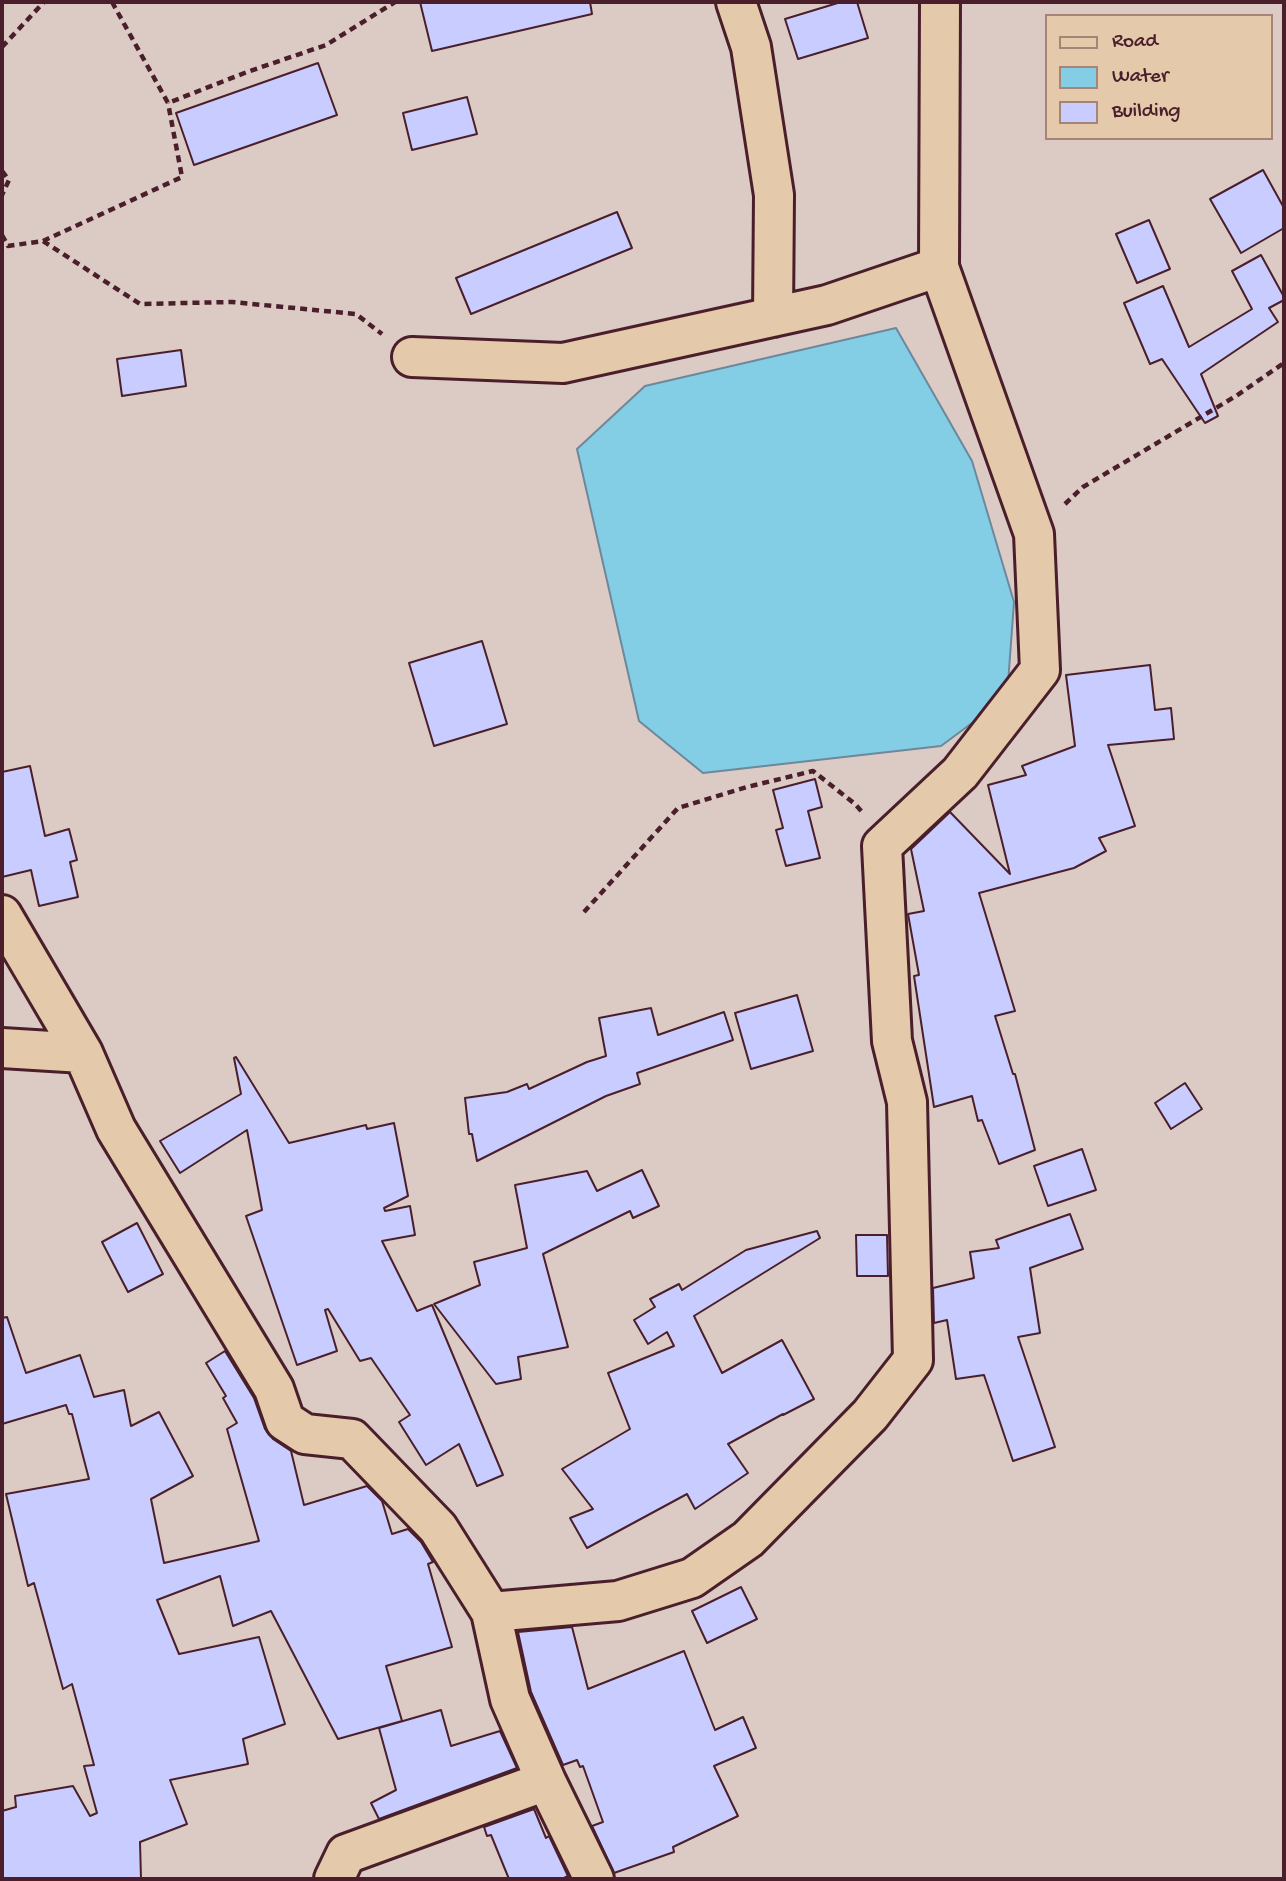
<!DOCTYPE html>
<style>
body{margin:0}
#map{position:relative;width:1286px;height:1881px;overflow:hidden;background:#dccac4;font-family:"Gochi Hand",sans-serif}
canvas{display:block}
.frame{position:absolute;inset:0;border:4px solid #4a1f2b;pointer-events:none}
.legend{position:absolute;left:1045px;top:14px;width:228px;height:126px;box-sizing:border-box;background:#e4c9ab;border:2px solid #a68578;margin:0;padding:9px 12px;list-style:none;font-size:21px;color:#4a1f2b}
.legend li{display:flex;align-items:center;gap:14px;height:35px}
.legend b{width:35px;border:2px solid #a68578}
</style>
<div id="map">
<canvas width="1286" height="1881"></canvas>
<div class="frame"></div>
<ul class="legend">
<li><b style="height:9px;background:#e4c9ab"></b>Road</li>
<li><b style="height:19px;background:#84cee5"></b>Water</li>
<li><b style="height:19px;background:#c9ccfe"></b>Building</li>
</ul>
</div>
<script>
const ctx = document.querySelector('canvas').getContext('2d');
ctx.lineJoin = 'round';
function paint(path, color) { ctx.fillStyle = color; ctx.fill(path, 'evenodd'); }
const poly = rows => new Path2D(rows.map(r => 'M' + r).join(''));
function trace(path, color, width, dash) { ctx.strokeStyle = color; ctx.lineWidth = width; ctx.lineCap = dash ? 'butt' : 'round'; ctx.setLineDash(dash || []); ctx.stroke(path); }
const water = poly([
 [896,328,972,461,1014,602,1007,697,941,746,703,773,639,721,577,449,645,386,896,328]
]);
const building = poly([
 [420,2,590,2,592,14,432,51,420,2],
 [841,2,857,2,868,38,798,59,785,19,841,2],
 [318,63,337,115,194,165,176,113,318,63],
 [467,97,477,134,412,150,403,113,467,97],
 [1263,170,1284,208,1284,228,1241,253,1210,199,1263,170],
 [617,212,632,248,471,314,456,278,617,212],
 [1149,220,1170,269,1137,283,1116,234,1149,220],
 [1261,255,1284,297,1284,300,1269,308,1278,322,1201,374,1218,416,1205,423,1162,359,1150,364,1124,303,1163,286,1189,347,1252,309,1232,271,1261,255],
 [181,350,186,386,122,396,117,359,181,350],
 [482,641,507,724,434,746,409,663,482,641],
 [1150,665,1155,710,1171,708,1174,739,1108,745,1135,826,1099,838,1106,851,1074,868,979,893,1015,1011,995,1016,1013,1074,1015,1074,1035,1150,999,1164,982,1120,978,1121,972,1096,934,1107,914,976,919,975,908,914,924,911,911,849,950,812,1010,874,988,785,1026,775,1022,766,1075,746,1066,675,1150,665],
 [30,766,45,836,69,829,77,860,70,862,78,897,39,906,31,870,2,877,2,772,30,766],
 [815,779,822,807,808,811,820,858,786,866,776,830,783,828,773,790,815,779],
 [797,995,813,1051,751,1069,735,1013,797,995],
 [651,1008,658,1035,724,1012,733,1040,637,1073,640,1084,606,1096,477,1161,472,1134,469,1134,465,1098,507,1092,527,1084,529,1089,587,1062,606,1056,599,1018,651,1008],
 [236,1057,289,1143,366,1125,367,1129,394,1123,408,1196,384,1208,385,1211,410,1206,415,1235,382,1241,417,1311,432,1305,503,1475,477,1486,459,1444,426,1465,399,1422,410,1415,371,1358,360,1361,328,1309,325,1310,337,1351,297,1365,246,1216,262,1210,247,1130,180,1173,160,1141,241,1094,234,1058,236,1057],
 [1185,1083,1202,1109,1171,1129,1155,1103,1185,1083],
 [1082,1149,1096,1190,1048,1206,1034,1166,1082,1149],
 [642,1170,659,1206,633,1218,630,1211,543,1254,568,1347,518,1357,521,1379,496,1384,434,1304,480,1285,474,1262,527,1248,515,1185,587,1171,597,1191,642,1170],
 [1070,1214,1083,1249,1030,1268,1040,1333,1018,1337,1055,1447,1013,1461,984,1375,956,1379,947,1320,934,1323,933,1288,974,1278,970,1252,999,1248,996,1240,1070,1214],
 [137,1223,163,1274,128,1292,102,1242,137,1223],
 [817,1231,820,1238,694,1316,722,1373,782,1340,814,1399,783,1415,783,1414,728,1444,748,1473,695,1509,687,1494,587,1548,570,1518,593,1509,562,1469,630,1429,608,1373,674,1346,667,1332,648,1344,634,1320,655,1307,650,1299,679,1284,682,1290,746,1250,817,1231],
 [856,1235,887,1235,888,1276,857,1276,856,1235],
 [7,1317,26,1373,80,1355,94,1397,124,1390,131,1426,159,1412,193,1476,151,1499,164,1563,259,1541,227,1429,237,1423,223,1398,226,1396,206,1363,225,1351,254,1398,265,1429,273,1439,291,1451,304,1505,367,1486,382,1501,392,1534,408,1529,421,1542,433,1562,428,1564,452,1647,386,1666,402,1721,338,1739,271,1611,233,1626,220,1576,157,1600,179,1654,259,1637,285,1724,243,1739,248,1764,170,1780,187,1824,140,1842,141,1879,2,1879,2,1811,16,1807,15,1796,73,1786,90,1816,97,1813,84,1766,94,1765,72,1684,63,1689,34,1583,28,1586,6,1494,89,1479,72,1414,69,1414,66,1405,2,1424,2,1318,7,1317],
 [741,1587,757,1619,707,1643,692,1611,741,1587],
 [572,1627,588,1689,684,1651,715,1730,743,1717,756,1748,714,1766,738,1816,673,1847,674,1852,614,1873,592,1826,603,1822,583,1766,580,1767,577,1760,563,1765,531,1692,518,1632,572,1627],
 [441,1710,451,1746,500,1731,517,1768,379,1819,371,1803,396,1790,379,1728,441,1710],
 [534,1809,546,1838,549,1836,568,1876,562,1879,509,1879,491,1835,487,1836,484,1827,534,1809]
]);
const path = poly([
 [112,2,168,103,247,72,326,45,395,2],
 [2,47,44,2],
 [2,171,9,180,2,195],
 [2,235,8,246,43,241,140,304,232,302,356,314,382,334],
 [43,241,182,177,168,103],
 [1065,504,1083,487,1236,396,1284,363],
 [584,912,678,808,747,787,813,771,855,804,863,813]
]);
const minor = poly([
 [736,2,751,47,774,195,773,317],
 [412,357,563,363,827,305,939,267],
 [2,915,83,1053,116,1129,274,1389,285,1421,305,1434,352,1439,438,1528,491,1612,510,1699,546,1781],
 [2,1048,83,1053],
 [491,1612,618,1601,692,1578,748,1539,870,1415,913,1360,907,1102,892,1041,882,846,960,773,1040,670,1034,534,939,267,940,2],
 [334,1879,346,1854,546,1781,594,1879]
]);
paint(water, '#84cee5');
trace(water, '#6d889b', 2);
paint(building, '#c9ccfe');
trace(building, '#4a1f2b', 2);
trace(minor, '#4a1f2b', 44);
trace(path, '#4a1f2b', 4.5, [7, 5]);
trace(minor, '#e4c9ab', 38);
</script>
